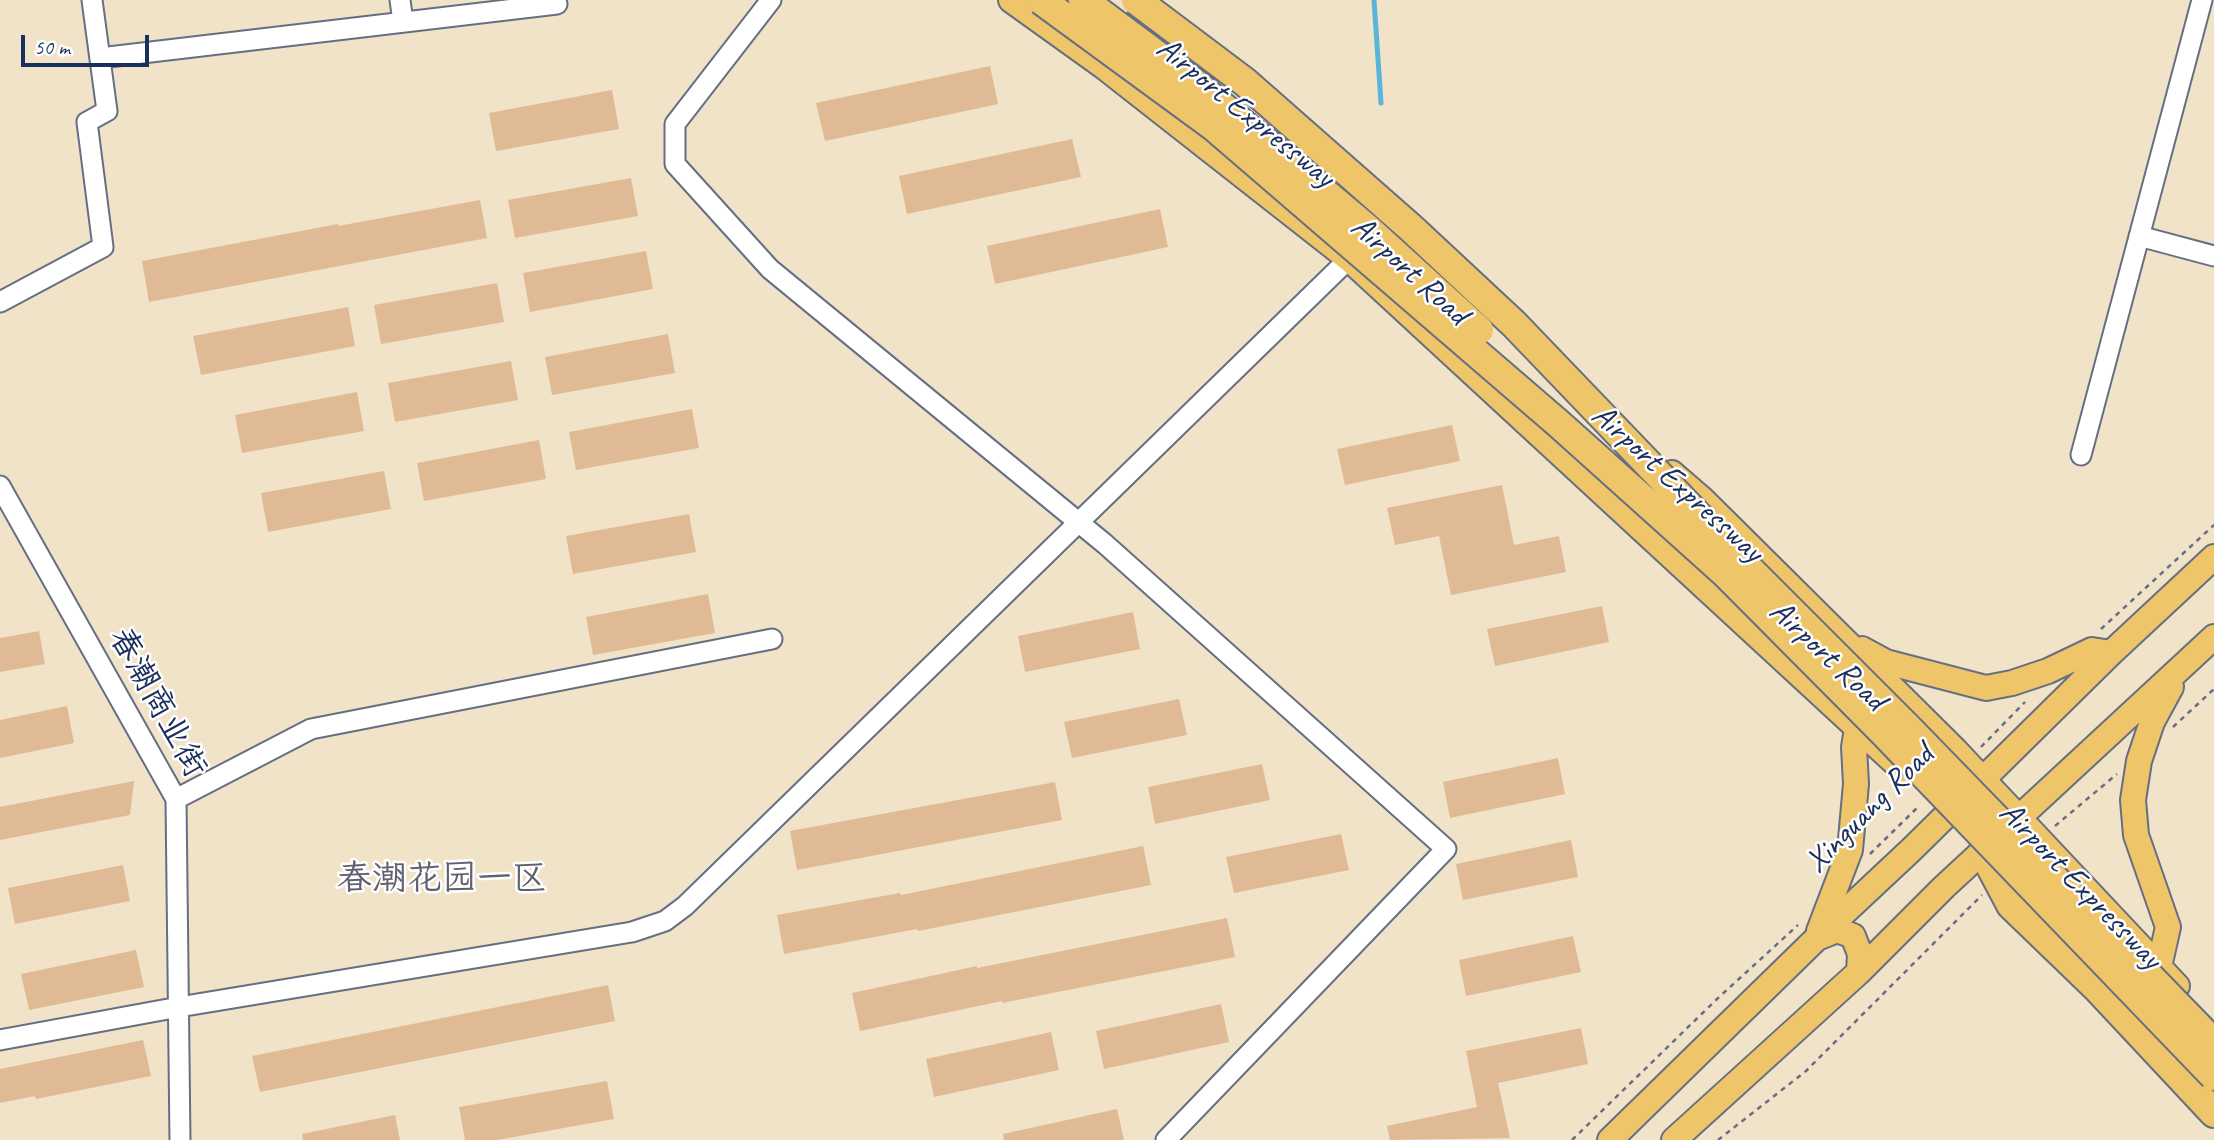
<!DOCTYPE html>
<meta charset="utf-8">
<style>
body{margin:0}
#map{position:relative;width:2214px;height:1140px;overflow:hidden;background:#f1e3c8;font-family:Caveat,sans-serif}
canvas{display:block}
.scale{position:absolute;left:21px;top:35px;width:128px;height:32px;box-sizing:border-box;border:4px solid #1b2f5e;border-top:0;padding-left:9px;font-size:21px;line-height:24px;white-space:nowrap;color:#1b2f5e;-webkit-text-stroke:5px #fff;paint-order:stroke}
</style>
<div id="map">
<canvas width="2214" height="1140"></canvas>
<div class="scale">50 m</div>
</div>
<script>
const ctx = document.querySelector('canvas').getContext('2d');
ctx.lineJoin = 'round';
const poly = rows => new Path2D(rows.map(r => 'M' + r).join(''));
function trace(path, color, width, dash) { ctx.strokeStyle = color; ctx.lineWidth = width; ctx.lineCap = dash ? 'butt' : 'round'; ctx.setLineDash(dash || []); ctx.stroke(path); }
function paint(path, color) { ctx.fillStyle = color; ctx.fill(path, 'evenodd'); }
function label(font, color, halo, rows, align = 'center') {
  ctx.font = font + ' Caveat,"LXGW WenKai TC",sans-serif'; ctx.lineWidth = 5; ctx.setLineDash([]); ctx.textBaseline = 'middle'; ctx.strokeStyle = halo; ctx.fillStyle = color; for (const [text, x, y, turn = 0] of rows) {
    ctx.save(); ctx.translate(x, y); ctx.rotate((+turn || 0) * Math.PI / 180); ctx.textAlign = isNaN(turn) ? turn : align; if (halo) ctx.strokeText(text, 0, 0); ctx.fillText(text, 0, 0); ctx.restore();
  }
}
const stream = poly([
 [1374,0,1381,103]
]);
const building = poly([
 [990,66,998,104,825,141,816,103],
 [612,90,619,129,496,151,489,113],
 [1072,139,1081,177,907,214,899,176],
 [631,178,638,216,515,238,508,200],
 [480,200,487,238,149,302,142,261,338,224,338,226],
 [1160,209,1168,247,995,284,987,246],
 [646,251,653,289,530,312,523,273],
 [497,283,504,322,381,344,374,305],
 [348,307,355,346,201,375,193,336],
 [668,334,675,373,552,395,545,357],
 [511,361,518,400,395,422,388,383],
 [357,392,364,431,242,453,235,415],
 [692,409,699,448,576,470,569,432],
 [1452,425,1460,461,1345,485,1337,449],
 [539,440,546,479,424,501,417,463],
 [384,471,391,509,268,532,261,493],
 [1502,485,1514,545,1559,536,1566,572,1451,595,1439,536,1395,545,1387,508],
 [689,514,696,552,573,574,566,536],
 [708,594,715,633,593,655,586,617],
 [1602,606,1609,642,1495,666,1487,629],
 [1133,612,1140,649,1025,672,1018,636],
 [39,631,45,664,0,672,0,638],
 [1179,699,1187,735,1072,758,1064,722],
 [67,706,74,743,0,758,0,720],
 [1558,758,1565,794,1450,818,1443,782],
 [1262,764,1270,800,1155,824,1148,787],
 [134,781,130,815,0,840,0,807],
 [1055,782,1062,820,797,870,790,831],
 [1341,834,1349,870,1234,893,1226,857],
 [1571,840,1578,877,1463,900,1456,864],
 [1143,846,1151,885,918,931,917,929,784,954,777,915,900,893,901,895],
 [123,865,130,901,15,924,8,888],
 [1227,918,1235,957,1002,1003,1002,1001,860,1031,852,993,977,966,977,968],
 [1573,936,1581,972,1466,996,1459,960],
 [136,950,144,987,29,1010,21,974],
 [608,985,615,1021,260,1092,252,1056],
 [1221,1004,1229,1042,1104,1069,1096,1031],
 [1581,1028,1588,1064,1498,1083,1510,1138,1390,1140,1387,1126,1477,1107,1466,1051],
 [1051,1032,1059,1070,934,1097,926,1059],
 [143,1040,151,1076,36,1099,35,1096,0,1103,0,1069],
 [607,1081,614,1119,497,1140,465,1140,459,1107],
 [1117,1109,1124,1140,1004,1140,1003,1134],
 [395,1115,400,1140,303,1140,302,1134]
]);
const path = poly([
 [2101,629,2214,525],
 [2173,727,2214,689],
 [1981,747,2025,702],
 [2055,826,2117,774],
 [1870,854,1920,805],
 [1572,1140,1717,999,1798,925],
 [1718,1140,1806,1071,1982,895]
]);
const minor = poly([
 [400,0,403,22],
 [771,0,675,124,675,164,770,269,1105,544,1446,849,1166,1140],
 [100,58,557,4],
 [2139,236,2214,256],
 [0,302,103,247,87,122,107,111,92,0],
 [2081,455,2202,0],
 [0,486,176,799,180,1140],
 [176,799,311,729,772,639],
 [0,1040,179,1007,632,932,665,921,685,906,1359,249]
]);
const major = poly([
 [1011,0,1103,66,1349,259,1905,772],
 [1409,249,1479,309],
 [1672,473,1702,499,1956,751,2177,986],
 [1862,649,1886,662,1986,688,2012,683,2048,671,2092,650,2111,653],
 [1819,931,1850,850,1856,784,1854,747,1857,729],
 [1817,938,1837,930,1853,936,1860,954,1859,972],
 [2159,967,2168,927,2136,835,2133,800,2139,761,2152,722,2171,687],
 [1610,1140,1817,938,1911,850,2111,653,2214,557],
 [1674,1140,1859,972,1944,887,2214,637]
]);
const highway = poly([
 [1983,852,2011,905,2098,989,2214,1113]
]);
const highwayBridge = poly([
 [1041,0,1213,126,1559,424,1724,572,1883,732,2214,1076],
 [1083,0,1197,85,1370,231,1479,330],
 [1136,0,1245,82,1411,228,1514,324,1705,523],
 [1688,514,1736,556,1908,728,2214,1043]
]);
const streetNames = [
 ["Airport Expressway",1245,113,39],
 ["Airport Road",1409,271,42],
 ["Airport Expressway",1677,484,42],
 ["Airport Road",1827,656,43],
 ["春潮商业街",157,703,61],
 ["Xinguang Road",1870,809,-45],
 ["Airport Expressway",2080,886,46]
];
const neighbourhoodNames = [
 ["春潮花园一区",442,880]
];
trace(stream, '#5ab5d8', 5);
paint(building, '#e0ba95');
trace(minor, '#666e83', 23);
trace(major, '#666e83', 28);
trace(highway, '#666e83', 32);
trace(path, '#666e83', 2.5, [5, 5]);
trace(minor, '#fff', 19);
trace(major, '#eec569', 24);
trace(highway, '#eec569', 28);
trace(highwayBridge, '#666e83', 32, []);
trace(highwayBridge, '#eec569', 28);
label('33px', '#1b2f5e', '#fff', streetNames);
label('35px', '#606071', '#fff', neighbourhoodNames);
</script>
